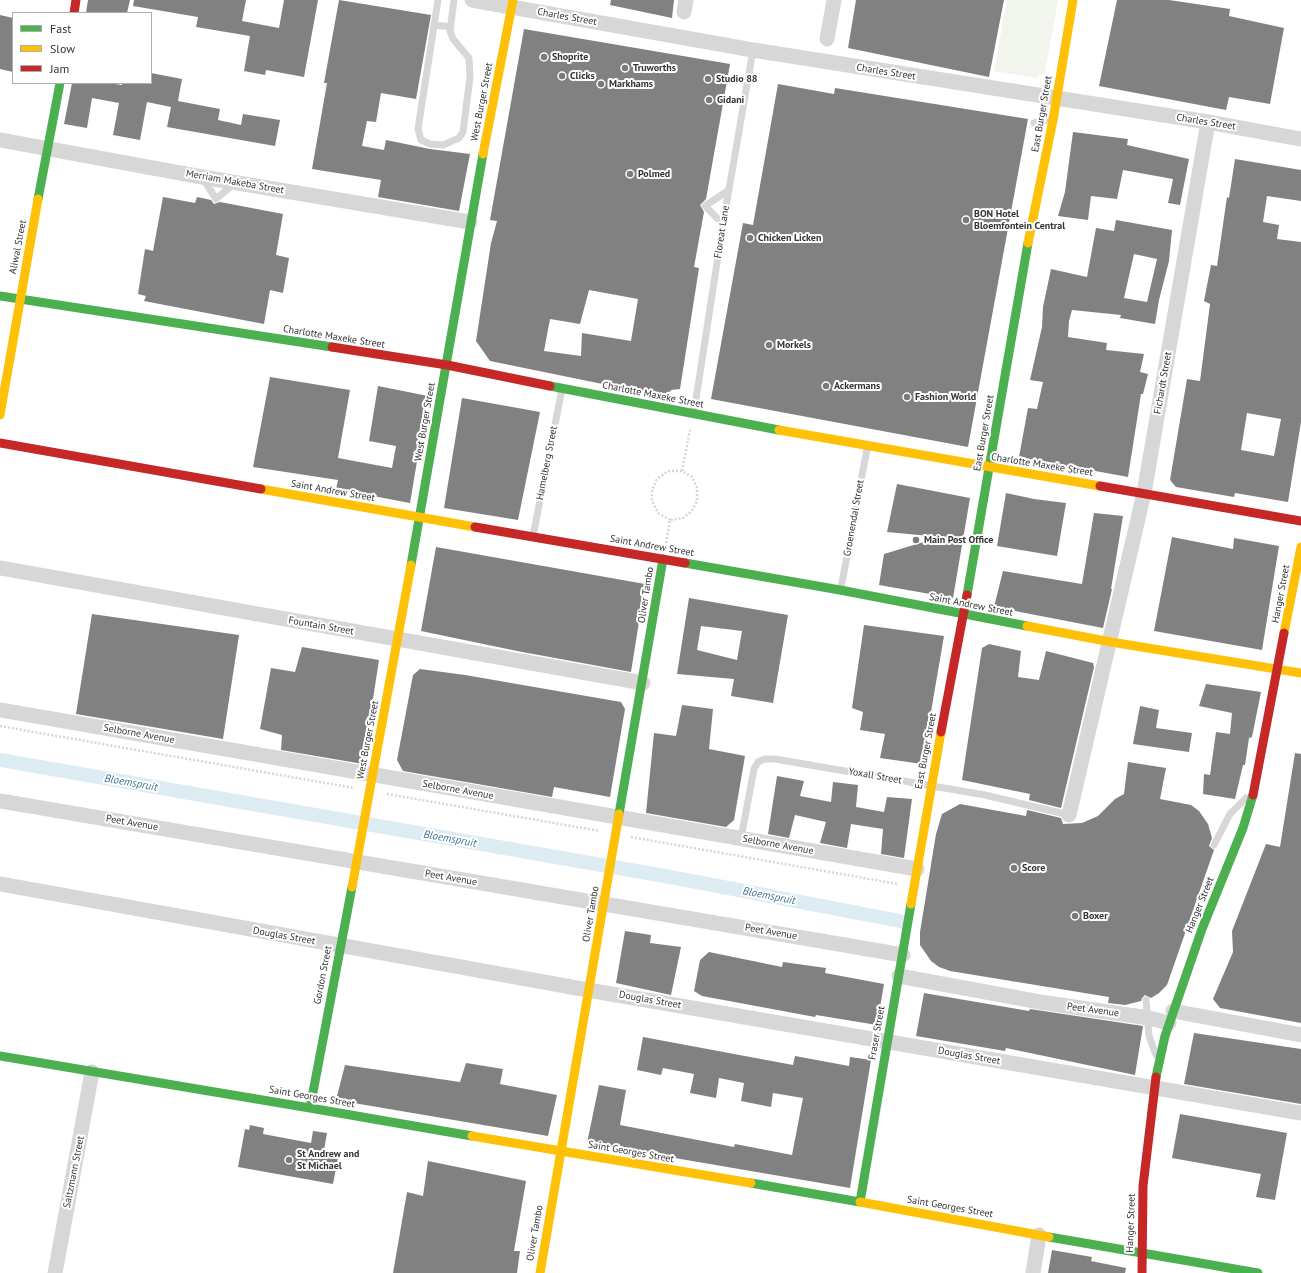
<!DOCTYPE html>
<style>
body{margin:0}
#map{position:relative;width:1301px;height:1273px;overflow:hidden;background:#fff;font-family:"PT Sans",sans-serif}
canvas{display:block}
.legend{position:absolute;left:12px;top:12px;width:140px;height:72px;box-sizing:border-box;background:#fff;border:1px solid #adadad;margin:0;padding:5px 7px;list-style:none;font-size:12px;color:#333}
.legend li{display:flex;align-items:center;gap:8px;height:20px}
.legend b{width:20px;border:1px solid #adadad}
</style>
<div id="map">
<canvas width="1301" height="1273"></canvas>
<ul class="legend">
<li><b style="height:5px;background:#4caf50"></b>Fast</li>
<li><b style="height:5px;background:#ffc107"></b>Slow</li>
<li><b style="height:5px;background:#c62828"></b>Jam</li>
</ul>
</div>
<script>
const ctx = document.querySelector('canvas').getContext('2d');
ctx.lineJoin = 'round';
function paint(path, color) { ctx.fillStyle = color; ctx.fill(path, 'evenodd'); }
const poly = rows => new Path2D(rows.map(r => 'M' + r).join(''));
function trace(path, color, width, dash) { ctx.strokeStyle = color; ctx.lineWidth = width; ctx.lineCap = dash ? 'butt' : 'round'; ctx.setLineDash(dash || []); ctx.stroke(path); }
function label(font, color, halo, rows, align = 'center') {
  ctx.font = font + ' "PT Sans",sans-serif'; ctx.lineWidth = 4; ctx.setLineDash([]); ctx.textBaseline = 'middle'; ctx.strokeStyle = halo; ctx.fillStyle = color; for (const [text, x, y, turn = 0] of rows) {
    ctx.save(); ctx.translate(x, y); ctx.rotate((+turn || 0) * Math.PI / 180); ctx.textAlign = isNaN(turn) ? turn : align; if (halo) ctx.strokeText(text, 0, 0); ctx.fillText(text, 0, 0); ctx.restore();
  }
}
const green = poly([
 [1007,0,1058,0,1045,72,1036,78,994,71]
]);
const canal = poly([
 [0,760,676,878,900,921]
]);
const building = poly([
 [88,0,130,0,127,13,86,13],
 [134,0,246,0,242,21,279,28,284,0,318,0,304,77,266,70,265,75,244,71,250,36,196,27,198,17,133,6],
 [339,0,431,15,416,99,381,93,376,122,367,121,362,146,384,150,386,140,430,149,470,154,459,211,378,197,381,180,312,169,327,83,324,83],
 [611,0,674,0,672,18,610,5],
 [856,0,1004,0,989,77,848,48],
 [1117,0,1169,0,1230,9,1229,16,1284,28,1270,104,1229,97,1226,110,1099,86],
 [0,15,13,18,13,72,0,69],
 [524,29,730,64,706,199,700,205,704,212,694,267,699,268,680,389,671,390,666,397,490,361,476,341,491,243,497,221,490,220],
 [589,290,638,299,631,341,582,333,581,356,544,351,550,319,580,324],
 [151,73,182,79,178,101,220,109,218,120,241,125,243,114,280,120,275,146,167,127,171,107,147,102,140,140,113,135,119,103,92,98,87,128,64,124,72,83,109,83,122,85,122,83,151,83],
 [778,84,834,94,835,88,1028,119,968,447,711,399,743,223,753,225],
 [1073,132,1128,139,1127,145,1189,159,1180,205,1168,203,1173,179,1123,170,1117,199,1091,196,1088,220,1058,216,1065,192],
 [1235,159,1301,170,1301,201,1267,196,1263,222,1279,225,1277,239,1301,242,1301,422,1288,502,1235,493,1234,497,1176,487,1170,480,1187,379,1200,381,1210,304,1204,301,1211,265,1217,266,1227,197,1229,198],
 [1247,413,1281,419,1274,456,1241,450],
 [163,197,195,203,197,197,211,200,214,204,220,202,283,214,276,255,289,258,283,293,270,290,264,324,144,301,146,296,138,294,145,249,153,251],
 [1116,220,1172,230,1169,261,1159,300,1155,324,1120,318,1121,315,1072,310,1069,321,1068,337,1107,343,1106,350,1144,354,1140,372,1148,374,1143,394,1141,394,1128,477,1019,457,1028,408,1037,409,1043,382,1030,380,1042,327,1043,307,1051,269,1087,277,1096,228,1114,231],
 [1134,254,1157,259,1147,302,1124,298],
 [270,377,350,390,338,458,392,468,396,446,369,441,378,386,428,396,410,503,336,489,338,480,253,467],
 [462,398,540,412,518,520,444,508],
 [897,484,970,498,953,598,879,585,884,554,940,537,887,532],
 [1006,493,1034,499,1066,503,1057,556,997,546],
 [1094,513,1123,516,1111,589,1112,589,1103,628,994,607,1003,571,1082,584],
 [1172,537,1233,549,1234,538,1279,546,1262,650,1154,631],
 [436,547,645,584,631,672,517,651,421,631],
 [689,598,788,615,773,703,731,696,734,679,677,674],
 [701,626,742,631,737,660,697,650],
 [92,614,239,635,223,739,76,714],
 [864,625,944,636,922,764,880,758,885,734,860,730,863,712,852,708],
 [989,644,1021,651,1018,677,1039,680,1046,651,1093,663,1094,667,1061,808,1029,800,1030,794,962,780,982,648],
 [302,647,379,660,363,764,281,750,282,735,260,729,271,668,295,672],
 [420,669,465,675,621,702,625,709,610,797,554,787,552,797,403,771,397,760,413,675],
 [1206,684,1261,692,1252,737,1249,738,1245,765,1243,765,1235,799,1203,794,1204,774,1210,775,1216,732,1230,734,1232,713,1199,706],
 [682,705,713,709,709,749,745,756,734,820,726,827,646,813,654,733,676,736],
 [1140,706,1159,710,1156,728,1192,733,1189,752,1133,744],
 [1295,753,1301,754,1301,1023,1220,1008,1213,999,1233,952,1232,931,1266,844,1280,847],
 [1128,762,1166,768,1160,799,1191,805,1199,811,1208,824,1212,838,1209,846,1214,850,1167,985,1159,993,1151,998,1145,995,1142,998,1141,1001,1125,1005,1108,1003,1109,997,950,971,939,967,931,961,920,945,920,932,936,834,942,814,960,804,1026,816,1027,810,1061,818,1063,824,1082,823,1098,816,1115,799,1124,794],
 [777,776,804,781,800,796,831,802,833,782,858,785,856,807,884,812,887,797,912,799,904,858,881,854,883,829,851,824,847,848,820,843,826,822,795,815,789,838,768,834],
 [625,931,651,935,650,943,681,947,671,995,616,983],
 [709,952,782,967,783,962,826,968,825,973,884,984,877,1025,816,1015,815,1017,702,996,694,991,700,960],
 [924,993,1029,1011,1030,1009,1143,1026,1135,1075,1006,1048,1005,1051,916,1036],
 [1194,1033,1301,1049,1301,1104,1184,1084],
 [643,1037,793,1065,795,1056,849,1066,850,1057,871,1060,850,1188,587,1143,599,1085,626,1090,620,1125,734,1147,735,1144,792,1155,803,1098,773,1093,771,1107,741,1101,744,1083,719,1078,716,1098,690,1093,694,1074,663,1068,661,1075,637,1070],
 [466,1063,503,1069,500,1084,557,1095,548,1136,336,1100,345,1065,460,1082],
 [1180,1114,1287,1133,1275,1200,1256,1197,1261,1174,1172,1158],
 [250,1125,264,1128,263,1134,311,1143,313,1131,327,1133,324,1150,339,1153,333,1184,238,1167,245,1129,249,1130],
 [428,1161,526,1181,514,1251,520,1251,517,1273,393,1273,407,1192,423,1196],
 [1052,1250,1092,1257,1091,1261,1126,1268,1125,1273,1048,1273]
]);
const path = poly([
 [670,520,658,513,652,501,652,490,657,479,668,471,682,471],
 [666,543,670,520,683,518,692,511,697,501,697,488,692,477,682,471,690,430],
 [0,726,354,788],
 [387,794,600,831],
 [631,837,898,884]
]);
const lane = poly([
 [438,0,418,129,421,140,430,144,443,145,459,138,463,132,470,77,469,58,453,39,450,31,454,0],
 [434,25,451,27],
 [1034,123,1050,120],
 [202,177,216,199,235,183],
 [723,224,705,206,729,190],
 [694,412,723,224,753,50],
 [533,536,562,389],
 [841,588,867,449],
 [741,838,754,769,758,762,765,759,775,759,985,795,1069,815],
 [1214,845,1230,814,1246,798],
 [1146,1000,1149,1036,1156,1055]
]);
const street = poly([
 [472,0,753,50,1208,122,1301,139],
 [684,12,686,0],
 [827,39,834,0],
 [0,140,202,177,470,222],
 [0,568,643,683],
 [0,710,917,869],
 [0,801,903,955],
 [1069,815,1144,493,1208,122],
 [0,884,588,990,1301,1113],
 [899,976,1040,1002,1149,1018,1169,1023],
 [1173,1011,1301,1035],
 [55,1273,92,1072],
 [1033,1273,1039,1235]
]);
const fast = poly([
 [38,199,60,83],
 [0,296,332,347],
 [550,386,779,430],
 [685,563,840,590,1027,626],
 [411,565,483,154],
 [967,595,1028,243],
 [619,814,663,559],
 [352,887,310,1108,472,1136],
 [0,1056,310,1108],
 [1156,1077,1165,1036,1202,929,1243,828,1253,795],
 [751,1183,860,1202,911,904],
 [1049,1237,1258,1273]
]);
const slow = poly([
 [483,154,513,0],
 [1028,243,1053,120,1073,0],
 [0,415,38,199],
 [779,430,1100,486],
 [261,489,475,527],
 [1027,626,1111,642,1301,673],
 [1284,633,1301,547],
 [352,887,411,565],
 [911,904,941,732],
 [472,1136,751,1183],
 [561,1151,619,814],
 [860,1202,1049,1237],
 [540,1273,561,1151]
]);
const jam = poly([
 [74,13,76,0],
 [332,347,447,365,550,386],
 [0,443,261,489],
 [1100,486,1301,521],
 [475,527,685,563],
 [941,732,967,595],
 [1253,795,1284,633],
 [1142,1273,1143,1186,1156,1077]
]);
const markers = [
 [544,57,4,"#7a7a7a"],
 [625,68,4,"#7a7a7a"],
 [562,76,4,"#7a7a7a"],
 [708,79,4,"#7a7a7a"],
 [601,84,4,"#7a7a7a"],
 [709,100,4,"#7a7a7a"],
 [630,174,4,"#7a7a7a"],
 [966,220,4,"#7a7a7a"],
 [750,238,4,"#7a7a7a"],
 [769,345,4,"#7a7a7a"],
 [826,386,4,"#7a7a7a"],
 [907,397,4,"#7a7a7a"],
 [916,540,4,"#7a7a7a"],
 [1014,868,4,"#7a7a7a"],
 [1075,916,4,"#7a7a7a"],
 [289,1160,4,"#7a7a7a"]
];
const streetNames = [
 ["Charles Street",567,17,10],
 ["Charles Street",886,72,9],
 ["West Burger Street",482,102,-79],
 ["East Burger Street",1042,114,-80],
 ["Charles Street",1206,122,9],
 ["Merriam Makeba Street",235,182,10],
 ["Floreat Lane",722,232,-81],
 ["Aliwal Street",18,247,-79],
 ["Charlotte Maxeke Street",334,337,9],
 ["Fichardt Street",1163,383,-80],
 ["Charlotte Maxeke Street",653,395,11],
 ["West Burger Street",425,422,-80],
 ["East Burger Street",984,433,-80],
 ["Hamelberg Street",547,463,-79],
 ["Charlotte Maxeke Street",1042,465,9],
 ["Saint Andrew Street",333,491,10],
 ["Groenendal Street",854,518,-80],
 ["Saint Andrew Street",652,546,10],
 ["Hanger Street",1281,594,-79],
 ["Oliver Tambo",646,595,-81],
 ["Saint Andrew Street",971,605,11],
 ["Fountain Street",321,626,10],
 ["Selborne Avenue",139,734,10],
 ["West Burger Street",368,740,-79],
 ["East Burger Street",926,751,-79],
 ["Yoxall Street",875,776,10],
 ["Selborne Avenue",458,790,10],
 ["Peet Avenue",132,823,10],
 ["Selborne Avenue",778,845,10],
 ["Peet Avenue",451,878,10],
 ["Hanger Street",1200,905,-68],
 ["Oliver Tambo",591,914,-80],
 ["Peet Avenue",771,932,10],
 ["Douglas Street",284,936,10],
 ["Gordon Street",323,975,-79],
 ["Douglas Street",650,1000,10],
 ["Peet Avenue",1093,1010,8],
 ["Fraser Street",877,1033,-80],
 ["Douglas Street",969,1056,10],
 ["Saint Georges Street",312,1097,10],
 ["Saint Georges Street",631,1152,10],
 ["Saltzmann Street",74,1172,-79],
 ["Saint Georges Street",950,1207,10],
 ["Hanger Street",1131,1223,-88],
 ["Oliver Tambo",535,1233,-80]
];
const poiNames = [
 ["Shoprite",552,57],
 ["Truworths",633,68],
 ["Clicks",570,76],
 ["Studio 88",716,79],
 ["Markhams",609,84],
 ["Gidani",717,100],
 ["Polmed",638,174],
 ["BON Hotel",974,214],
 ["Bloemfontein Central",974,226],
 ["Chicken Licken",758,238],
 ["Morkels",777,345],
 ["Ackermans",834,386],
 ["Fashion World",915,397],
 ["Main Post Office",924,540],
 ["Score",1022,868],
 ["Boxer",1083,916],
 ["St Andrew and",297,1154],
 ["St Michael",297,1166]
];
const waterNames = [
 ["Bloemspruit",131,783,10],
 ["Bloemspruit",450,839,10],
 ["Bloemspruit",769,896,11]
];
paint(green, '#f1f5ed');
trace(canal, '#ddebf3', 14);
paint(building, '#818181');
trace(path, '#d6d6d6', 2.5, [2, 2]);
trace(lane, '#d7d7d7', 7);
trace(street, '#d7d7d7', 15);
trace(fast, '#4caf50', 9);
trace(slow, '#ffc107', 9);
trace(jam, '#c62828', 9);
for (const [x, y, r, color] of markers) { const dot = new Path2D(); dot.arc(x, y, r, 0, 2 * Math.PI); ctx.fillStyle = color; ctx.fill(dot); trace(dot, '#fff', 1.5); }
label('10px', '#333', '#fff', streetNames);
label('bold 10px', '#333', '#fff', poiNames, 'left');
label('italic 11px', '#3f7597', '#fff', waterNames);
</script>
